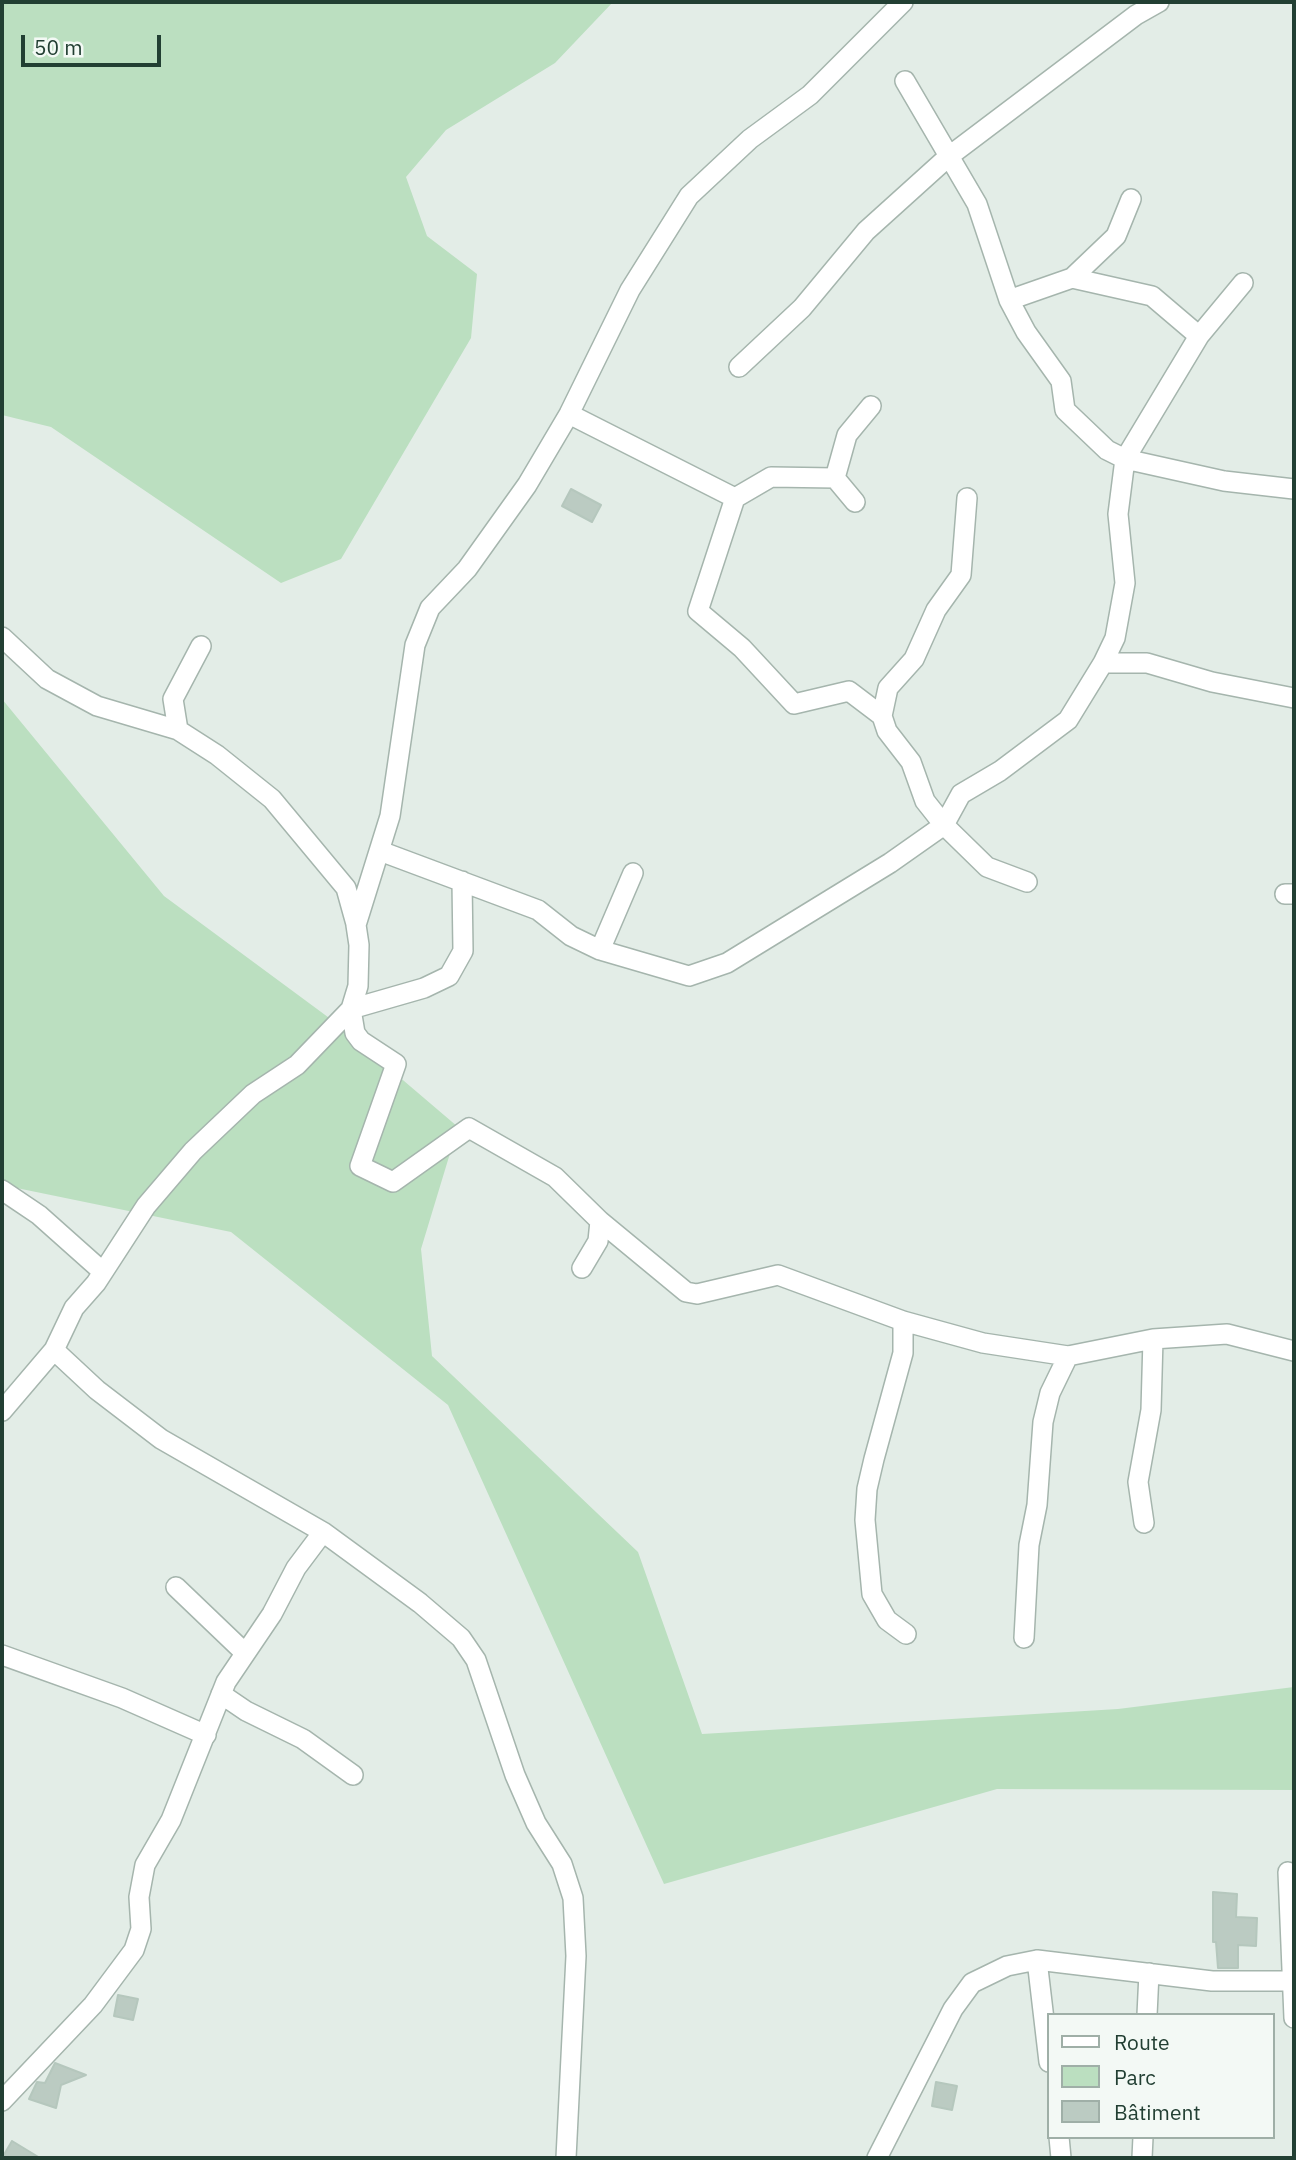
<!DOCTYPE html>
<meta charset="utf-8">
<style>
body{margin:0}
#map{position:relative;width:1296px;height:2160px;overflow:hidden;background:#e3ede7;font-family:"IBM Plex Sans",sans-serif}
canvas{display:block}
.frame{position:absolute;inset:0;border:4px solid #223f33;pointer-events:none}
.legend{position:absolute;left:1047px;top:2013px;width:228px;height:126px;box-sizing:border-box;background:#f3f9f5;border:2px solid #9fafa7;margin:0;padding:9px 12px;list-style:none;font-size:21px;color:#223f33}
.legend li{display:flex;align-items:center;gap:14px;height:35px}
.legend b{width:35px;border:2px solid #9fafa7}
.scale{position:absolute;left:21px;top:35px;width:140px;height:32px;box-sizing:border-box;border:4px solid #223f33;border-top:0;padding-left:9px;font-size:21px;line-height:24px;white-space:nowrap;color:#223f33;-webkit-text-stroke:5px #f3f9f5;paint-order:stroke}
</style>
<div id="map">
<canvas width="1296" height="2160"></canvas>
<div class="frame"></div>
<ul class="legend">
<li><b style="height:9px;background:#fff"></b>Route</li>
<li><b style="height:19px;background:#bbdfc0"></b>Parc</li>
<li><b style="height:19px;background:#bbcbc2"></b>Bâtiment</li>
</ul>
<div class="scale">50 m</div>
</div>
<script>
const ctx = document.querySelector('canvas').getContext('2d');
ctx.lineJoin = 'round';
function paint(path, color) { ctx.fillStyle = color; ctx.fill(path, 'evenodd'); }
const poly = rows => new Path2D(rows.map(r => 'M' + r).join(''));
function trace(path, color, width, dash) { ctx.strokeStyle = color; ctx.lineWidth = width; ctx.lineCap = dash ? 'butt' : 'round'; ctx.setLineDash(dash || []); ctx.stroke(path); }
const green = poly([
 [4,2,613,2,555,63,446,130,406,177,427,236,477,274,471,338,341,559,281,583,51,427,2,415,2,34],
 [2,699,164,896,336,1023,458,1127,421,1249,432,1356,638,1552,702,1734,1118,1709,1294,1687,1294,1790,997,1789,664,1884,448,1405,231,1232,2,1185]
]);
const building = poly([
 [571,489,601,505,592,522,562,506,571,489],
 [1213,1892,1237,1894,1236,1917,1257,1918,1256,1946,1238,1945,1238,1968,1218,1968,1216,1942,1213,1942,1213,1892],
 [118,1995,138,1999,133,2020,114,2016,118,1995],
 [55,2063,86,2075,61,2085,56,2108,29,2099,37,2082,45,2083,55,2063],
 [936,2082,957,2086,952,2110,932,2106,936,2082],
 [12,2141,40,2158,2,2158,12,2141]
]);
const minor = poly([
 [905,81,977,204,1009,300,1026,332,1061,381,1065,410,1107,450,1125,459,1224,481,1294,489],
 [1072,278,1152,296,1199,336],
 [1009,300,1072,278,1116,236,1131,199],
 [739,367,802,308,866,231,948,157,1136,15,1159,2],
 [569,414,735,498,771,477,835,478,855,502],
 [835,478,847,435,871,406],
 [735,498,698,611,742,648,794,704,849,691,882,716,887,731,911,762,925,801,944,825,987,867,1027,882],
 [2,637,47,679,97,706,178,730,217,755,272,799,346,888,356,924],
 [1103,663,1147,663,1212,682,1294,698],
 [882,716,888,688,914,659,936,610,961,575,967,498],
 [178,730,173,699,201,646],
 [380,851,538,910,571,936,600,950,689,976,727,963,890,863,944,825,961,794,1000,771,1068,720,1103,663,1115,638,1125,583,1118,514,1125,459,1199,336,1243,283],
 [462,881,463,951,449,976,424,988,351,1009,355,1033,361,1041,396,1064,360,1166,393,1182,469,1128,555,1177,600,1221,686,1292,697,1294,778,1275,903,1321,983,1343,1068,1356,1153,1339,1227,1334,1294,1351],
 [1285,894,1294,894],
 [600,950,633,873],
 [2,1190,39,1215,103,1272],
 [582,1268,598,1241,600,1221],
 [903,1321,903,1353,874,1459,867,1489,865,1520,872,1594,887,1620,906,1634],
 [54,1350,97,1390,161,1439,323,1532,420,1603,461,1638,476,1660,515,1775,536,1823,562,1864,573,1898,576,1956,566,2158],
 [2,1411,54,1350,74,1308,96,1283,146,1206,193,1151,253,1094,297,1065,351,1009,358,986,359,945,356,925,390,816,415,645,430,608,467,569,527,485,569,414,630,290,689,196,750,139,810,95,903,2],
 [1144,1523,1138,1482,1151,1410,1153,1339],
 [176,1587,245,1653],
 [1024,1638,1029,1545,1037,1505,1043,1422,1050,1393,1068,1356],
 [2,1655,122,1698,206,1735],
 [221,1694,246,1711,303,1739,353,1775],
 [1288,1872,1294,2018],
 [1037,1960,1049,2062],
 [1147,2015,1149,1973],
 [2,2101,93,2005,134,1950,141,1929,139,1897,145,1865,171,1820,226,1682,272,1614,296,1568,323,1532],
 [1059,2137,1061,2158],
 [877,2158,953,2009,972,1983,1007,1966,1037,1960,1212,1981,1292,1981],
 [1142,2158,1143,2137]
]);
paint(green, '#bbdfc0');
paint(building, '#bbcbc2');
trace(building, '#b5c7bd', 2);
trace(minor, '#a5b5ad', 22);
trace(minor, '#fff', 19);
</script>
